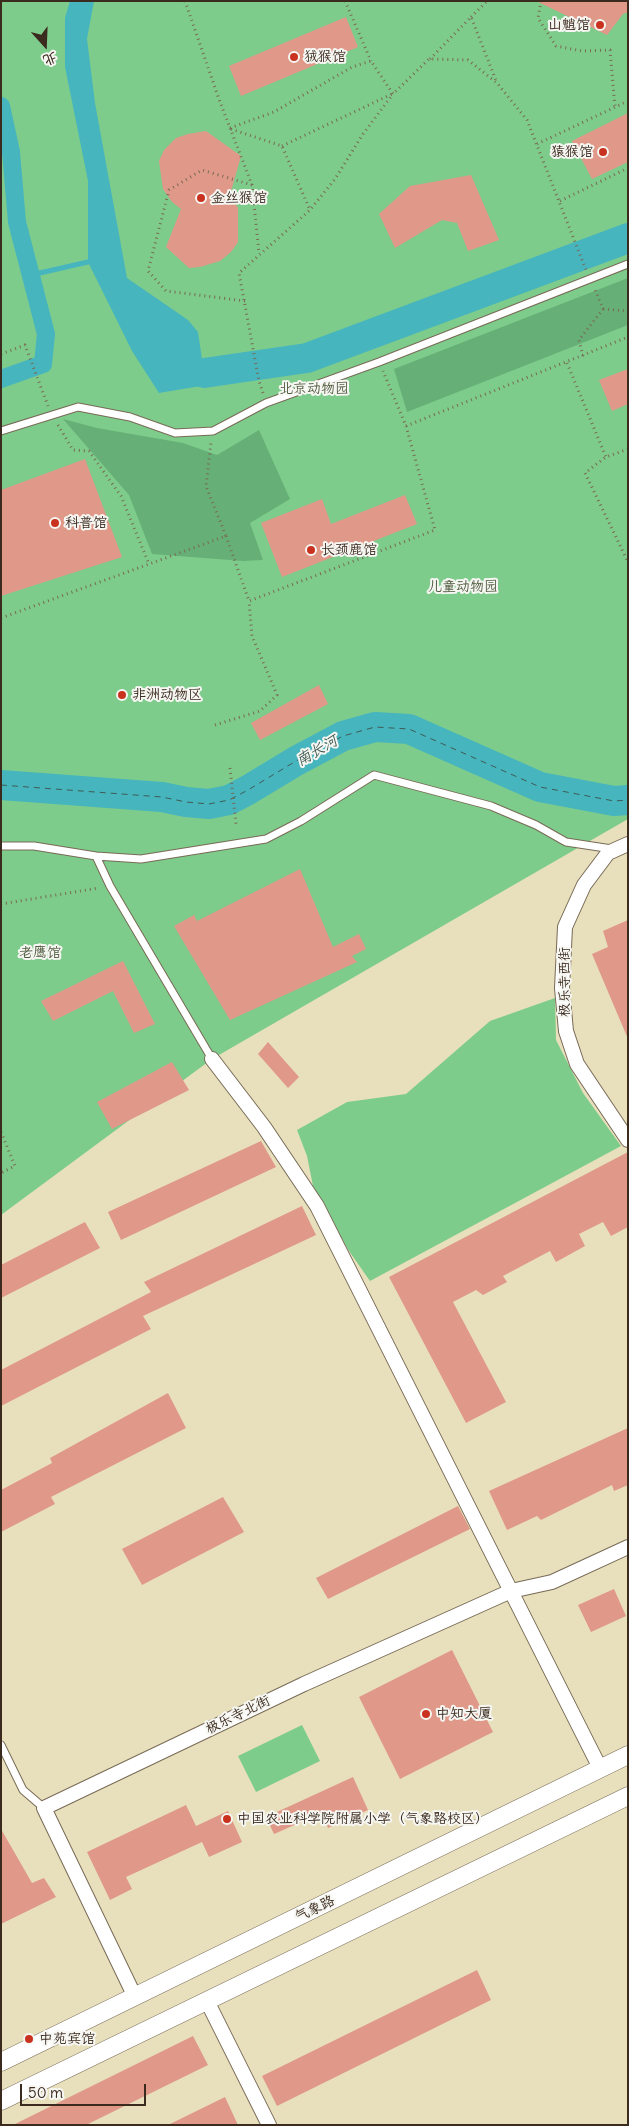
<!DOCTYPE html>
<meta charset="utf-8">
<style>
body{margin:0}
#map{position:relative;width:629px;height:2126px;overflow:hidden;background:#e8e0bd;font-family:Delius,"LXGW WenKai TC",sans-serif}
canvas{display:block}
.frame{position:absolute;inset:0;border:2px solid #3b2a1e;pointer-events:none}
.north{position:absolute;left:20px;top:20px;width:50px;height:50px;-webkit-text-stroke:4px #f6f6f2;paint-order:stroke;rotate:160deg;font-size:14px;font-weight:700;line-height:20px;text-align:center;color:#3b2a1e}
.north::after{content:'';display:block;margin:auto;width:18px;height:22px;background:#3b2a1e;clip-path:polygon(50% 0,100% 100%,50% 72%,0 100%)}
.scale{position:absolute;left:20px;top:2084px;width:126px;height:22px;box-sizing:border-box;border:2px solid #3b2a1e;border-top:0;padding-left:6px;font-size:15px;line-height:18px;white-space:nowrap;color:#3b2a1e;-webkit-text-stroke:4px #f6f6f2;paint-order:stroke}
</style>
<div id="map">
<canvas width="629" height="2126"></canvas>
<div class="frame"></div>
<div class="north">北</div>
<div class="scale">50 m</div>
</div>
<script>
const ctx = document.querySelector('canvas').getContext('2d');
ctx.lineJoin = 'round';
function paint(path, color) { ctx.fillStyle = color; ctx.fill(path, 'evenodd'); }
const poly = rows => new Path2D(rows.map(r => 'M' + r).join(''));
function trace(path, color, width, dash) { ctx.strokeStyle = color; ctx.lineWidth = width; ctx.lineCap = dash ? 'butt' : 'round'; ctx.setLineDash(dash || []); ctx.stroke(path); }
function label(font, color, halo, rows, align = 'center') {
  ctx.font = font + ' Delius,"LXGW WenKai TC",sans-serif'; ctx.lineWidth = 4; ctx.setLineDash([]); ctx.textBaseline = 'middle'; ctx.strokeStyle = halo; ctx.fillStyle = color; for (const [text, x, y, turn = 0] of rows) {
    ctx.save(); ctx.translate(x, y); ctx.rotate((+turn || 0) * Math.PI / 180); ctx.textAlign = isNaN(turn) ? turn : align; if (halo) ctx.strokeText(text, 0, 0); ctx.fillText(text, 0, 0); ctx.restore();
  }
}
const green = poly([
 [1,1,628,1,628,819,212,1059,1,1215],
 [555,998,556,1040,583,1093,621,1146,370,1281,349,1251,314,1191,307,1156,297,1130,347,1102,406,1094,490,1021],
 [302,1725,320,1761,256,1792,238,1756]
]);
const forest = poly([
 [628,278,628,325,407,412,394,369],
 [63,419,97,428,183,443,217,455,259,430,290,499,250,523,263,560,243,561,152,554,129,495]
]);
const water = poly([
 [70,1,94,1,87,39,95,103,127,278,188,320,198,332,204,373,201,386,159,393,132,351,88,262,88,181,65,67,65,18]
]);
const stream = poly([
 [31,275,88,262]
]);
const canal = poly([
 [1,106,11,152,17,222,46,334,43,364,1,379]
]);
const river = poly([
 [204,373,307,358,628,238],
 [1,785,162,797,186,802,209,804,229,800,248,790,296,761,343,736,375,727,409,729,540,787,614,801,628,800]
]);
const ferry = poly([
 [1,785,162,797,186,802,209,804,229,800,248,790,296,761,343,736,375,727,409,729,540,787,614,801,628,800]
]);
const building = poly([
 [536,1,628,1,628,12,623,14,607,35],
 [346,17,358,47,241,96,229,66],
 [628,113,628,162,592,179,572,141],
 [206,131,241,156,230,195,238,208,238,242,231,252,220,261,200,267,189,268,166,247,181,209,172,202,163,189,159,161,164,150,176,138,188,134],
 [471,175,499,240,468,251,457,223,442,220,395,248,379,214,410,186],
 [628,369,628,404,612,411,599,380],
 [85,459,122,557,1,596,1,490],
 [405,495,417,524,282,577,261,523,322,499,331,524],
 [319,685,328,704,260,740,251,723],
 [300,869,333,947,359,934,366,949,352,956,357,962,230,1020,174,926,194,915,197,921],
 [628,920,628,1039,592,954,608,947,603,931],
 [123,961,155,1024,134,1033,113,991,53,1021,41,1001],
 [268,1042,299,1077,288,1088,258,1054],
 [172,1062,189,1090,112,1129,97,1102],
 [261,1141,276,1167,121,1240,108,1212],
 [628,1152,628,1227,611,1236,603,1222,579,1234,585,1246,556,1262,550,1251,503,1276,507,1282,483,1295,476,1290,453,1302,506,1402,466,1423,389,1277],
 [302,1206,316,1235,143,1316,151,1329,1,1406,1,1370,151,1292,144,1282],
 [85,1222,100,1248,1,1298,1,1265],
 [168,1393,186,1428,51,1497,55,1504,1,1532,1,1490,52,1463,50,1458],
 [628,1428,628,1485,614,1491,612,1485,541,1520,537,1516,507,1530,489,1491],
 [223,1497,244,1532,142,1585,122,1549],
 [458,1506,470,1529,328,1599,316,1578],
 [614,1589,626,1616,591,1632,578,1605],
 [452,1650,493,1732,400,1779,359,1697],
 [353,1777,368,1810,328,1828,322,1813,274,1834,266,1817],
 [186,1805,196,1826,228,1811,242,1842,209,1857,202,1842,126,1877,132,1889,110,1900,87,1852],
 [1,1829,32,1883,44,1878,56,1897,1,1924],
 [477,1970,491,2000,277,2106,262,2076],
 [193,2036,208,2065,86,2125,13,2125],
 [225,2097,238,2125,168,2125]
]);
const path = poly([
 [185,1,220,102,252,185,259,253],
 [345,1,371,61],
 [541,1,538,18,556,46,582,51,610,50,615,107],
 [471,17,487,1],
 [430,59,471,17,497,83],
 [230,128,274,112,352,67,371,61,393,94,429,59,468,60,497,83,527,120,586,270],
 [231,129,282,146,310,210],
 [537,144,628,101],
 [282,146,392,94],
 [560,201,628,168],
 [245,301,166,291,148,271,169,190,202,170,252,185],
 [603,309,628,311],
 [1,354,25,345,48,406],
 [583,356,579,340,603,309,594,287],
 [567,363,606,457],
 [263,393,259,381,239,273,310,210,335,179,363,134,393,94],
 [58,425,73,450,89,451,121,496,149,564],
 [406,426,628,337],
 [628,449,606,457,585,473,628,562],
 [226,536,249,601,435,530,406,426,383,371],
 [1,618,226,536,206,486,211,443],
 [215,725,260,711,277,695,252,636,249,601],
 [230,768,236,824],
 [1,904,99,888],
 [1,1132,15,1166,1,1173]
]);
const service = poly([
 [1,431,78,407,130,417,175,433,213,431,266,403,379,362,628,264],
 [1,846,34,846,96,856,110,886,212,1059],
 [96,856,141,859,266,839,301,821,374,775,491,806,536,825,566,842,612,849],
 [1,1745,23,1790,44,1808]
]);
const minor = poly([
 [628,844,608,853,584,885,565,927,562,988,566,1031,577,1064,628,1140],
 [212,1059,264,1127,317,1206,600,1768],
 [135,1997,44,1808,304,1684,511,1591,552,1582,628,1547],
 [207,2001,269,2125]
]);
const tertiary = poly([
 [1,2062,628,1755],
 [1,2101,628,1796]
]);
const markers = [
 [600,25,5,"#c8321e"],
 [294,57,5,"#c8321e"],
 [603,152,5,"#c8321e"],
 [201,198,5,"#c8321e"],
 [55,523,5,"#c8321e"],
 [311,550,5,"#c8321e"],
 [122,695,5,"#c8321e"],
 [426,1714,5,"#c8321e"],
 [227,1819,5,"#c8321e"],
 [29,2039,5,"#c8321e"]
];
const poiNames = [
 ["山魈馆",590,25,"right"],
 ["狨猴馆",304,57],
 ["猿猴馆",593,152,"right"],
 ["金丝猴馆",211,198],
 ["科普馆",65,523],
 ["长颈鹿馆",321,550],
 ["非洲动物区",132,695],
 ["中知大厦",436,1714],
 ["中国农业科学院附属小学（气象路校区）",237,1819],
 ["中苑宾馆",39,2039]
];
const parkNames = [
 ["北京动物园",314,389],
 ["儿童动物园",463,587],
 ["老鹰馆",40,953]
];
const streetNames = [
 ["极乐寺西街",565,982,-90],
 ["极乐寺北街",238,1715,-26],
 ["气象路",315,1909,-26]
];
const waterNames = [
 ["南长河",317,751,-30]
];
paint(green, '#7ecc8b');
paint(forest, '#66b077');
paint(water, '#46b5be');
trace(stream, '#46b5be', 5);
trace(canal, '#46b5be', 18);
trace(river, '#46b5be', 30);
trace(ferry, '#3f5b56', 1, [6, 5]);
paint(building, '#e09889');
trace(service, '#786a56', 9);
trace(minor, '#786a56', 16);
trace(tertiary, '#786a56', 19);
trace(path, '#786a56', 3, [1, 4]);
trace(service, '#fff', 7);
trace(minor, '#fff', 14);
trace(tertiary, '#fff', 18);
for (const [x, y, r, color] of markers) { const dot = new Path2D(); dot.arc(x, y, r, 0, 2 * Math.PI); ctx.fillStyle = color; ctx.fill(dot); trace(dot, '#f6f6f2', 2); }
label('14px', '#3b2a1e', '#f6f6f2', poiNames, 'left');
label('14px', '#4f5b3f', '#f6f6f2', parkNames);
label('14px', '#3b2a1e', '#f6f6f2', streetNames);
label('italic 15px', '#3f5b56', '#f6f6f2', waterNames);
</script>
